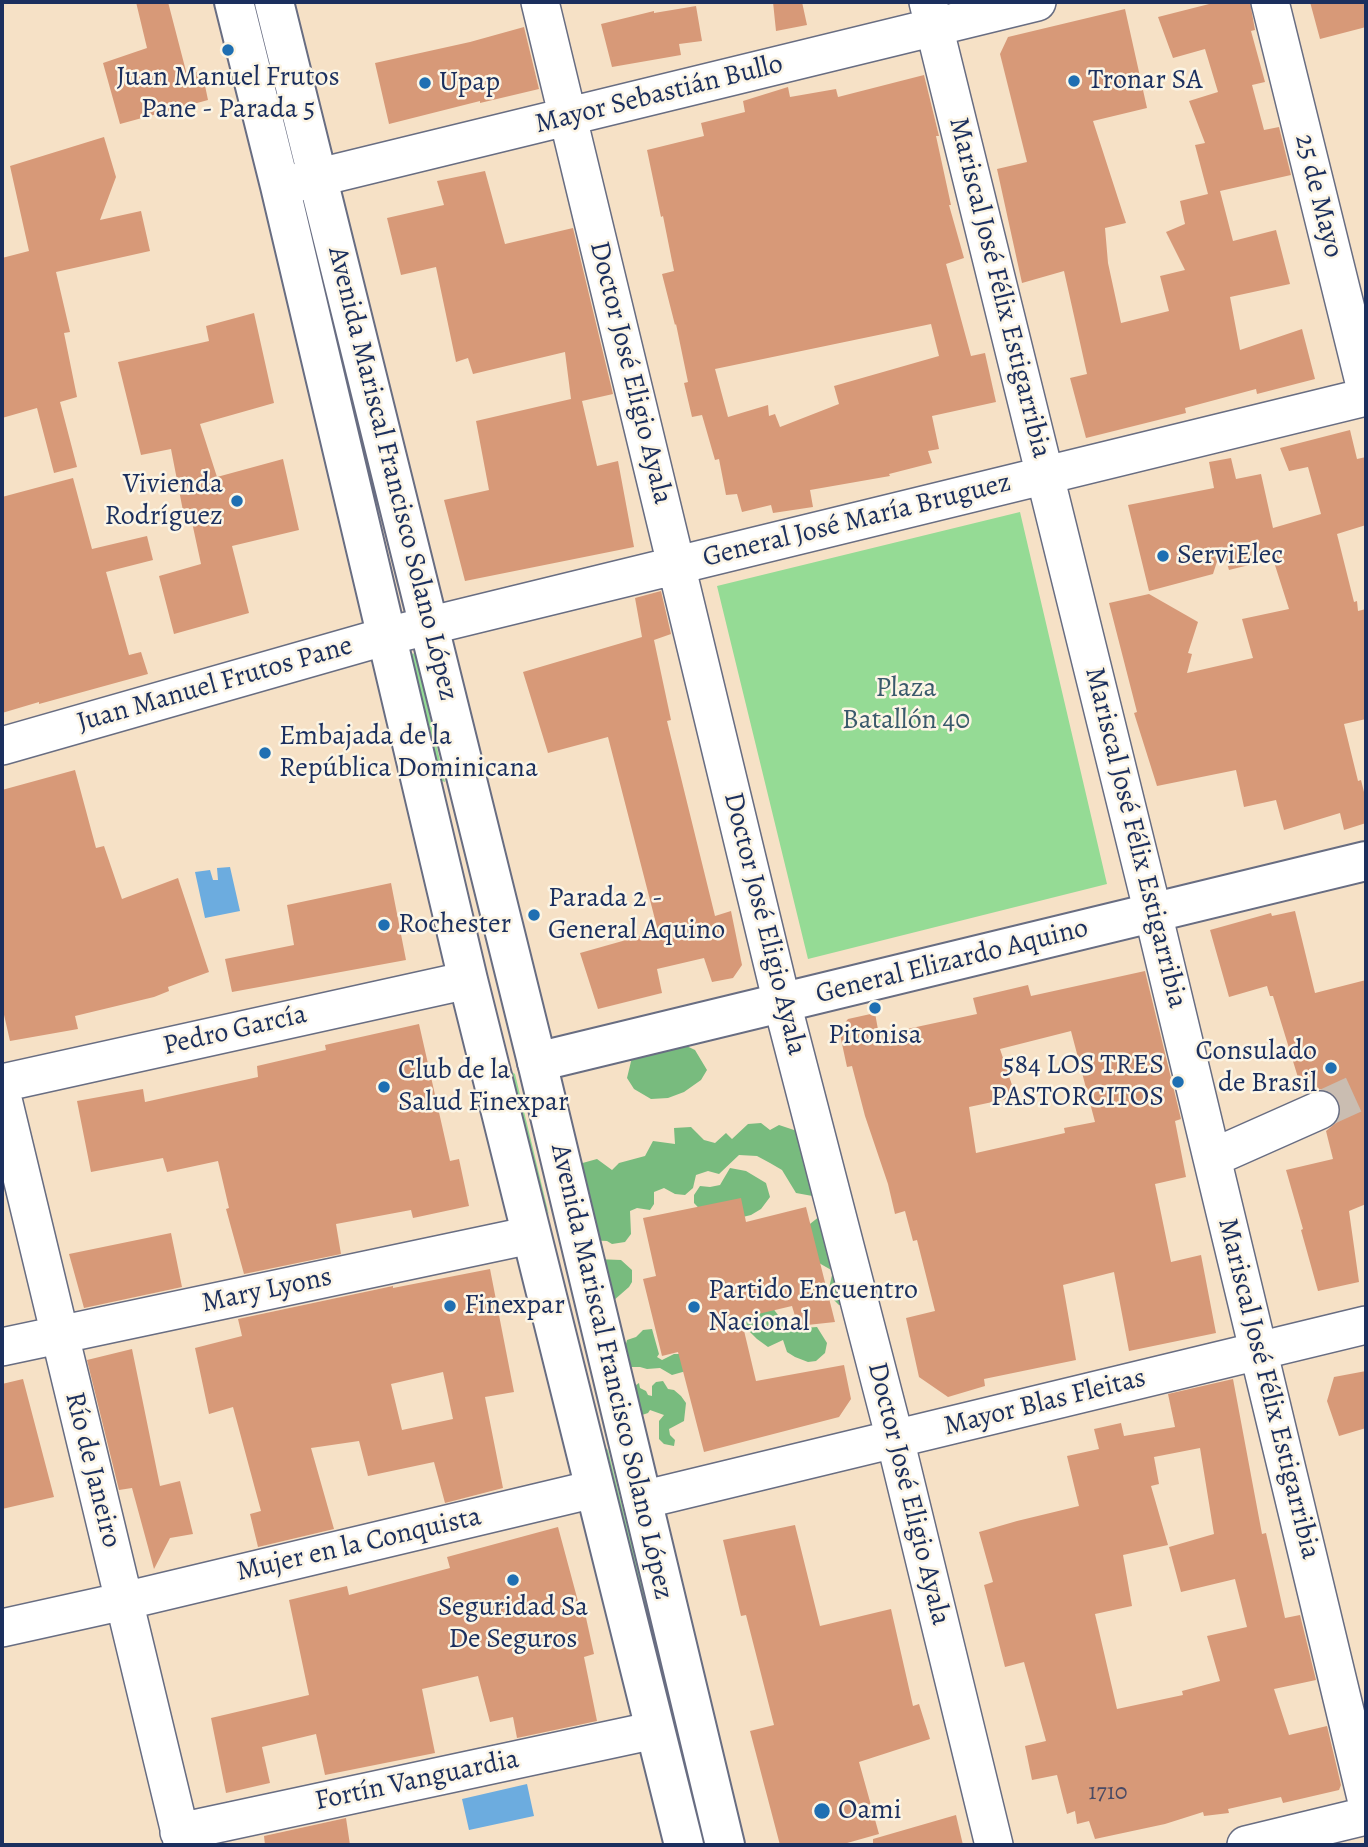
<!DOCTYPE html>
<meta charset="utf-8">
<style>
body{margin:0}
#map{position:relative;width:1368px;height:1847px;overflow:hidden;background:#f6e1c6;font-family:Alegreya,serif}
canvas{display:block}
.frame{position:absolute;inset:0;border:4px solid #1b2f5e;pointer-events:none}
</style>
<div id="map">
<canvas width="1368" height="1847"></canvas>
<div class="frame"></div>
</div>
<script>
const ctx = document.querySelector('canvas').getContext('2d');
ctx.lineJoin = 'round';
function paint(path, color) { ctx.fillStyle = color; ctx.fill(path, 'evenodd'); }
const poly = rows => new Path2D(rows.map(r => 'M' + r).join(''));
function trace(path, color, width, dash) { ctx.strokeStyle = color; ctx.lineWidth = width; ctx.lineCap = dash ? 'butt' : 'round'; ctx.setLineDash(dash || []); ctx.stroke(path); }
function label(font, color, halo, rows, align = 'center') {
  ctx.font = font + ' Alegreya,serif'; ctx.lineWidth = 5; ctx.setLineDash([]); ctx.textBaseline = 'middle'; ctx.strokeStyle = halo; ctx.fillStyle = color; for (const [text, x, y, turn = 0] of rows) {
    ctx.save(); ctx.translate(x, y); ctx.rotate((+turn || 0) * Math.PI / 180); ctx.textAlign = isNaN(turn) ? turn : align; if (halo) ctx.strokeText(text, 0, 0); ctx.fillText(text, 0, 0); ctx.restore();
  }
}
const green = poly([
 [1020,512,1107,884,808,959,717,586],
 [413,653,416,656,445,782,442,781,440,774,409,658],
 [512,1072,515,1074,549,1215,540,1194],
 [606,1448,608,1450,652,1625,650,1625,644,1610,608,1468]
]);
const forest = poly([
 [678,1042,695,1050,707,1070,701,1080,684,1092,668,1098,651,1099,634,1089,627,1078,634,1049],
 [761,1123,770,1130,779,1125,803,1133,818,1197,796,1193,782,1170,770,1163,757,1156,739,1155,719,1174,708,1171,696,1175,693,1188,685,1195,675,1194,664,1188,654,1192,654,1204,650,1210,637,1208,630,1211,631,1234,625,1242,612,1244,607,1241,587,1240,568,1167,597,1159,612,1170,619,1163,645,1156,653,1141,675,1144,674,1128,691,1127,704,1140,715,1143,726,1133,732,1139,748,1124],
 [730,1168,746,1171,766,1183,770,1197,761,1209,751,1215,714,1224,694,1203,694,1195,700,1186,710,1187,720,1185],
 [820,1216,855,1304,839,1305,833,1299,829,1288,833,1271,812,1259,791,1239],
 [596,1259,621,1260,632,1270,632,1282,629,1287,613,1301],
 [769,1303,778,1315,780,1322,786,1317,794,1320,804,1328,817,1327,827,1343,825,1353,816,1361,808,1362,795,1357,787,1352,783,1340,768,1347,757,1339,746,1328,743,1317],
 [652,1329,659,1354,657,1357,662,1360,674,1354,679,1354,686,1371,672,1375,660,1368,647,1369,640,1367,631,1367,626,1361,624,1351,627,1340,636,1337,643,1330],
 [663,1381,668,1389,674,1390,681,1396,686,1403,684,1421,669,1429,670,1435,675,1440,674,1446,664,1444,659,1439,659,1421,664,1415,650,1410,648,1413,642,1415,630,1409,627,1391,639,1383,640,1388,646,1391,648,1395,652,1396,652,1386,656,1382]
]);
const water = poly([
 [230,867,240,911,205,918,195,872,210,870,213,880,218,880,217,868],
 [527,1784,534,1816,469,1830,462,1799]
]);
const building = poly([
 [136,2,168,2,187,75,202,71,208,100,120,124,103,63,147,48],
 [773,2,802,2,807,25,776,31],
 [1217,2,1250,2,1255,30,1251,31,1265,82,1252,85,1264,130,1279,127,1291,175,1220,191,1233,241,1276,230,1290,284,1230,297,1240,350,1302,329,1315,379,1257,394,1256,389,1185,408,1186,413,1086,438,1070,378,1087,374,1064,271,1022,283,997,169,1027,162,1000,54,1008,37,1125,9,1147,108,1093,121,1126,223,1105,228,1108,263,1121,323,1169,311,1160,276,1185,270,1166,232,1185,224,1180,201,1208,194,1195,145,1205,143,1189,101,1218,92,1205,49,1173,58,1158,17],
 [1310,2,1366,2,1366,27,1320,39],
 [696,6,702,41,679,44,681,55,612,67,601,24,654,11,654,13],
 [524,27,539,89,480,103,480,101,389,124,375,63,470,42],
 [924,75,939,136,936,136,951,205,949,205,964,258,946,264,971,356,985,353,996,402,932,416,939,449,928,451,932,463,889,474,890,476,810,490,813,507,773,513,771,505,742,512,737,494,726,495,719,459,715,460,702,415,692,417,684,383,688,382,676,324,675,325,662,274,674,271,663,216,661,217,647,150,704,136,701,123,745,112,743,101,788,87,790,97,836,89,838,97],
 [931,324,939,356,834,386,839,404,780,427,775,414,769,416,768,405,728,417,715,369],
 [104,137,116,177,100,220,141,211,150,251,56,272,70,332,64,333,77,397,60,402,77,467,54,473,37,408,2,418,2,258,29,251,10,166],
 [485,171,505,244,573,228,613,394,582,401,597,466,618,461,634,547,465,581,444,500,489,490,476,421,571,399,565,352,473,374,468,358,456,362,436,267,401,275,387,218,444,205,437,181],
 [254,313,274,403,200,424,217,477,283,459,299,530,232,546,249,613,174,634,159,576,201,564,190,513,184,516,171,449,141,455,118,362,209,341,206,326],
 [1350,430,1357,459,1366,457,1366,525,1337,534,1354,602,1357,601,1358,611,1366,609,1366,719,1344,724,1358,781,1361,780,1366,800,1366,823,1344,830,1340,813,1284,830,1276,800,1244,807,1236,770,1157,786,1134,713,1137,712,1109,603,1149,594,1198,622,1188,653,1192,654,1187,673,1253,658,1242,619,1289,609,1273,559,1229,570,1222,546,1213,574,1149,591,1128,505,1214,488,1209,462,1231,458,1236,479,1261,474,1273,528,1321,514,1308,467,1289,471,1280,448],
 [73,478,92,549,147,536,153,560,106,572,129,655,141,652,148,674,39,704,39,702,2,713,2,497],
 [661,591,671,634,654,640,671,720,667,721,715,916,731,911,742,965,733,978,712,982,704,958,657,969,662,993,598,1009,580,953,658,931,608,737,548,753,523,672,642,637,635,598],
 [75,770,96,848,104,846,122,899,178,878,209,972,168,987,169,991,154,997,75,1016,78,1029,10,1041,2,1006,2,790],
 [391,883,406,960,232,992,225,959,294,945,287,905],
 [1295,911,1315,993,1366,980,1366,1204,1349,1211,1359,1282,1318,1291,1301,1230,1303,1229,1286,1170,1333,1159,1326,1131,1337,1122,1341,1113,1339,1102,1332,1093,1323,1089,1315,1090,1313,1082,1300,1084,1273,996,1270,996,1267,986,1229,997,1210,930,1271,913,1272,916],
 [1145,971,1181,1119,1175,1121,1186,1177,1155,1184,1171,1262,1201,1255,1216,1333,1129,1351,1114,1272,1063,1285,1076,1360,984,1379,985,1386,948,1397,919,1377,906,1318,935,1311,917,1240,913,1241,905,1211,895,1214,888,1184,865,1116,852,1066,847,1067,839,1030,848,1019,875,1013,879,1035,977,1014,973,998,1028,985,1031,996],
 [1071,1031,1095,1122,1064,1128,1065,1133,976,1153,969,1107,1016,1097,1000,1049],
 [419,1024,450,1161,459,1159,469,1206,413,1218,411,1210,336,1224,341,1254,244,1274,226,1209,229,1208,218,1161,167,1172,163,1158,91,1172,77,1101,143,1089,145,1102,258,1077,257,1066,326,1050,325,1045],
 [741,1198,746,1222,806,1207,835,1322,798,1326,792,1306,741,1318,756,1381,844,1365,851,1399,839,1417,704,1452,678,1352,662,1356,643,1279,656,1276,643,1218],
 [171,1233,182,1287,84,1308,69,1254],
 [490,1269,514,1392,485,1397,503,1488,445,1503,434,1462,368,1476,359,1441,311,1448,334,1529,258,1547,250,1514,261,1511,233,1407,209,1414,195,1348,242,1336,238,1319,393,1286,393,1288],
 [443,1372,453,1419,402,1430,391,1384],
 [132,1349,160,1486,180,1481,193,1534,170,1538,154,1569,132,1488,119,1490,87,1360],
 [1366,1371,1366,1428,1339,1436,1327,1401,1334,1377],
 [23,1379,54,1497,2,1509,2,1384],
 [1233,1379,1262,1534,1266,1533,1285,1618,1300,1615,1316,1680,1274,1689,1289,1735,1327,1726,1341,1785,1339,1790,1283,1803,1281,1797,1228,1809,1229,1813,1204,1816,1203,1812,1165,1824,1095,1839,1089,1821,1077,1824,1075,1811,1067,1814,1057,1775,1032,1780,1025,1746,1046,1741,1024,1662,1005,1667,984,1585,993,1582,979,1532,1017,1521,1079,1506,1067,1456,1099,1449,1094,1429,1121,1423,1124,1436,1175,1427,1168,1394],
 [1200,1448,1214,1534,1169,1547,1181,1592,1235,1579,1247,1627,1207,1636,1220,1681,1182,1691,1183,1695,1117,1709,1095,1614,1132,1606,1123,1555,1168,1545,1151,1486,1159,1484,1154,1457],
 [795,1525,820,1626,891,1609,913,1706,919,1704,930,1739,859,1762,879,1834,840,1845,780,1845,750,1731,774,1725,746,1615,741,1616,723,1540],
 [558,1527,579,1605,583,1604,594,1654,584,1657,597,1721,517,1738,513,1717,490,1722,478,1676,422,1689,435,1753,325,1775,316,1734,262,1747,270,1783,226,1793,211,1718,309,1695,289,1600,347,1586,349,1595,450,1568,447,1557],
 [956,1815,963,1845,873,1845,873,1839],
 [346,1818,350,1845,265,1845,264,1836]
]);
const minorTunnel = poly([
 [1320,1110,1366,1089]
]);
const minor = poly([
 [540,2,782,1003,895,1439,994,1845],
 [928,2,1153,913,1366,1798],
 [1270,2,1366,390],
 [287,185,1037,2],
 [2,746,387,636,1366,397],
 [2,1083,468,980],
 [2,1095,183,1845],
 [1212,1158,1320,1110],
 [2,1347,531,1235],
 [642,1500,1366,1325],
 [2,1628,124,1601,594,1489],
 [179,1832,655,1730],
 [1246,1845,1366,1816]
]);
const major = poly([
 [537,1062,1366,861]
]);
const highway = poly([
 [234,2,280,186,468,980,684,1845],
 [274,2,537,1062,725,1845]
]);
const markers = [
 [228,50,7,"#1f6fb2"],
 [1074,81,7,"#1f6fb2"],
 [425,83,7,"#1f6fb2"],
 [237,501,7,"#1f6fb2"],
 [1163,556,7,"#1f6fb2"],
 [265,753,7,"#1f6fb2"],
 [534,915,7,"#1f6fb2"],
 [384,925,7,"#1f6fb2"],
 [875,1008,7,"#1f6fb2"],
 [1331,1068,7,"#1f6fb2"],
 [1178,1082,7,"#1f6fb2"],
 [384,1087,7,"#1f6fb2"],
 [450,1306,7,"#1f6fb2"],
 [694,1307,7,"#1f6fb2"],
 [513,1580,7,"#1f6fb2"],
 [822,1811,9,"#1f6fb2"]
];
const numberNames = [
 ["1710",1108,1793]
];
const poiNames = [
 ["Juan Manuel Frutos",228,78,"center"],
 ["Pane - Parada 5",228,110,"center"],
 ["Tronar SA",1088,81],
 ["Upap",439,83],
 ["Vivienda",223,485,"right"],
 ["Rodríguez",223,517,"right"],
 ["ServiElec",1177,556],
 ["Embajada de la",279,737],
 ["República Dominicana",279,769],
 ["Parada 2 -",548,899],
 ["General Aquino",548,931],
 ["Rochester",398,925],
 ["Pitonisa",875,1036,"center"],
 ["Consulado",1317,1052,"right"],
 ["de Brasil",1317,1084,"right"],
 ["584 LOS TRES",1164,1066,"right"],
 ["PASTORCITOS",1164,1098,"right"],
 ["Club de la",398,1071],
 ["Salud Finexpar",398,1103],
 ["Partido Encuentro",708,1291],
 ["Nacional",708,1323],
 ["Finexpar",464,1306],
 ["Seguridad Sa",513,1608,"center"],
 ["De Seguros",513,1640,"center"],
 ["Oami",838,1811]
];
const streetNames = [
 ["Mayor Sebastián Bullo",659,95,-14],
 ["25 de Mayo",1318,196,76],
 ["Mariscal José Félix Estigarribia",999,288,76],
 ["Doctor José Eligio Ayala",630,373,76],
 ["Avenida Mariscal Francisco Solano López",392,474,76],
 ["General José María Bruguez",857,521,-14],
 ["Juan Manuel Frutos Pane",215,685,-16],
 ["Mariscal José Félix Estigarribia",1135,838,76],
 ["Doctor José Eligio Ayala",764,924,76],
 ["General Elizardo Aquino",952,962,-14],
 ["Pedro García",235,1031,-13],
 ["Mary Lyons",267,1291,-12],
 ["Avenida Mariscal Francisco Solano López",611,1372,77],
 ["Mariscal José Félix Estigarribia",1268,1389,76],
 ["Mayor Blas Fleitas",1045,1403,-14],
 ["Río de Janeiro",92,1470,76],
 ["Doctor José Eligio Ayala",908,1494,76],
 ["Mujer en la Conquista",359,1545,-13],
 ["Fortín Vanguardia",417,1781,-12]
];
const parkNames = [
 ["Plaza",906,689],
 ["Batallón 40",906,721]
];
paint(green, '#95db95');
paint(forest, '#78bb7e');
paint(water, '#6cacdf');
paint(building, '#d79978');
trace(minorTunnel, '#cabdb1', 37, [37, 18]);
trace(minor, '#686d82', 40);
trace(major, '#686d82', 42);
trace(highway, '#686d82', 42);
trace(minor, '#fff', 37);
trace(major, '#fff', 38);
trace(highway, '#fff', 38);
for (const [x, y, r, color] of markers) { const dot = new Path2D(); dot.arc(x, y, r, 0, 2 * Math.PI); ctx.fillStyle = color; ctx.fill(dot); trace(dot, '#fcf5e5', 2.5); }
label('24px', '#4a4a64', null, numberNames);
label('28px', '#1b2f5e', '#fcf5e5', poiNames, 'left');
label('28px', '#1b2f5e', '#fcf5e5', streetNames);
label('28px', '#3a5a6c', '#fcf5e5', parkNames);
</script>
